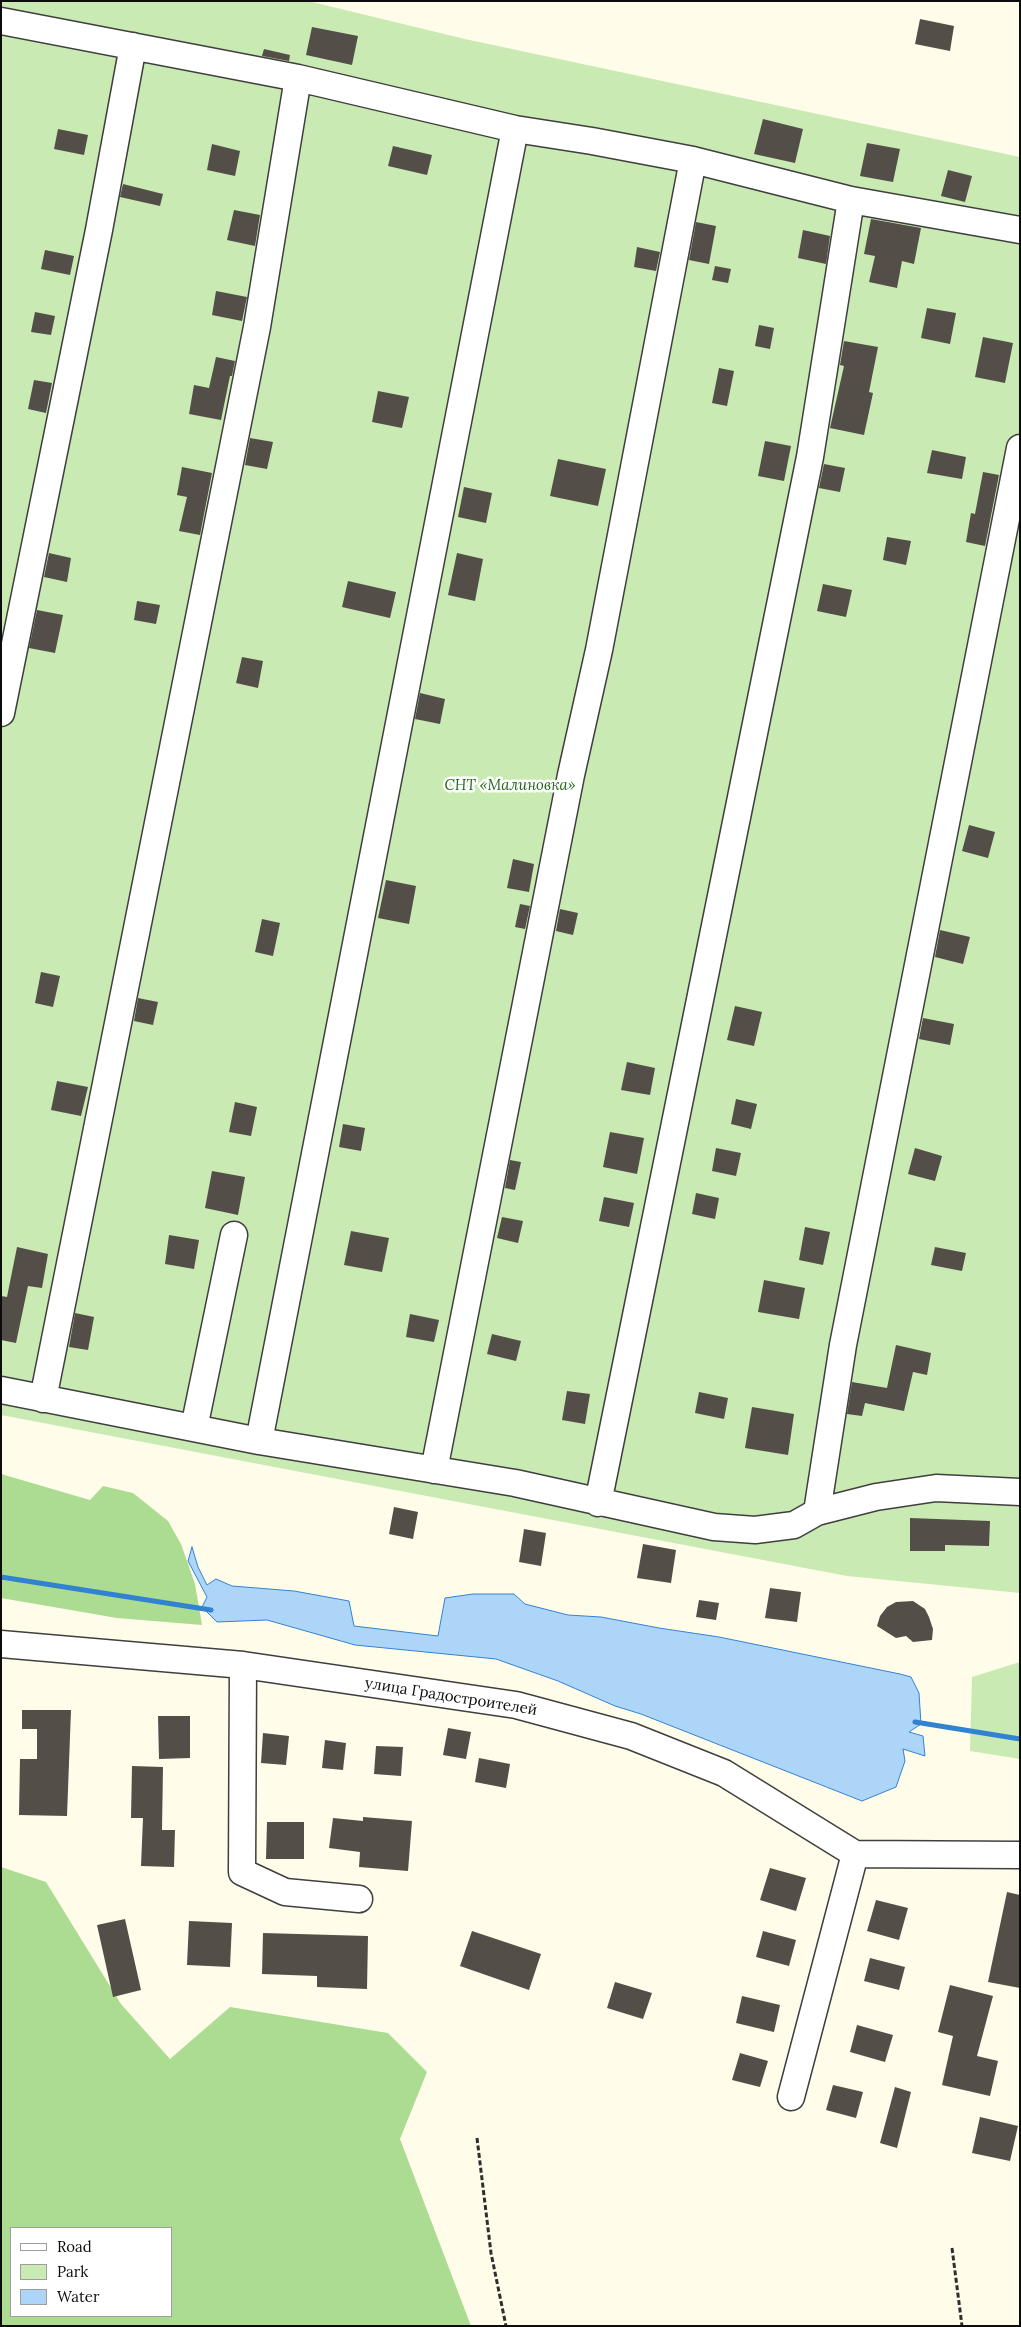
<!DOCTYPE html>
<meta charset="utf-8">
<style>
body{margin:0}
#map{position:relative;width:1021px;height:2327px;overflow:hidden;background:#fffdea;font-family:Lora,serif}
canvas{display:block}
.frame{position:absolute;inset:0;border:2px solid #0c0c0c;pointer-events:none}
.legend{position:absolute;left:10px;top:2227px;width:162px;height:90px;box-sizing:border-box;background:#fff;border:1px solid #9e9e9e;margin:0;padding:6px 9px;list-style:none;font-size:15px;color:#0c0c0c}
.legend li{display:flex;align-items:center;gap:10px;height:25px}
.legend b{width:25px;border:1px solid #9e9e9e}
</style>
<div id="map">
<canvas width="1021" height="2327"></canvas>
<div class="frame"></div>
<ul class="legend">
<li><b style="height:6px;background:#fff"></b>Road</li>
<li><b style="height:14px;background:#caeab3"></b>Park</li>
<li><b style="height:14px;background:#add5f8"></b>Water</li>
</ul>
</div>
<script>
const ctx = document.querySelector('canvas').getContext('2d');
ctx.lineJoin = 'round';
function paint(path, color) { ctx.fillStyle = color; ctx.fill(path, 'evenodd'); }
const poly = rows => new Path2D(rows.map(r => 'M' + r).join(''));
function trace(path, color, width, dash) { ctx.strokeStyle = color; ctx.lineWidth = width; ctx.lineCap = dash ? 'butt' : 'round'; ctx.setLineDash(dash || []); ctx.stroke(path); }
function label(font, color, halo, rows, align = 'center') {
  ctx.font = font + ' Lora,serif'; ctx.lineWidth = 5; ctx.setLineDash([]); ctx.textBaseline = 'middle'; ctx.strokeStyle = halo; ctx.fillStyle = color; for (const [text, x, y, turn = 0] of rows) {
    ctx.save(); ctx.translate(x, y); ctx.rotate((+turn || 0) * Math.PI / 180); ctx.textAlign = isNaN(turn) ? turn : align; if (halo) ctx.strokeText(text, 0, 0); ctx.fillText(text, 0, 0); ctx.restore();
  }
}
const green = poly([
 [1,1,308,1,465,39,1020,157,1020,1593,847,1576,1,1415],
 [1020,1662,1020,1759,970,1751,972,1677]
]);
const forest = poly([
 [1,1474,90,1500,103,1486,133,1493,168,1521,181,1544,195,1584,202,1625,117,1618,1,1598],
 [1,1867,46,1882,121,2004,170,2059,230,2007,388,2033,427,2072,400,2139,471,2326,1,2326],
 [11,2228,171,2228,171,2316,11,2316]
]);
const water = poly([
 [192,1547,198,1567,207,1585,216,1579,232,1586,294,1591,349,1601,354,1626,438,1636,445,1598,473,1594,514,1594,525,1604,568,1615,601,1617,659,1628,719,1637,900,1674,911,1677,919,1693,921,1724,909,1732,923,1736,925,1756,903,1749,905,1761,896,1787,862,1801,641,1714,615,1706,558,1681,496,1659,355,1645,267,1620,217,1622,202,1607,207,1597,188,1561,192,1547]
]);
const stream = poly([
 [1,1577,211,1610],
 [915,1722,1020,1739]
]);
const building = poly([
 [920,19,954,26,950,51,915,44],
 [312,27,358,36,352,65,306,55],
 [264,49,290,55,289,61,262,56],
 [763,119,803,129,795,163,754,154],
 [58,129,88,135,84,155,54,149],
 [867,143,900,149,893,182,860,176],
 [212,144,240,151,235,176,207,170],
 [393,146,432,155,427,175,388,166],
 [948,170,972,176,965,202,941,196],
 [123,184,163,194,160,206,120,197],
 [234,210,260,215,255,246,227,240],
 [871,219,921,228,914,264,902,261,897,288,869,282,875,256,864,254],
 [696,222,716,226,709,264,689,260],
 [803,230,830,236,826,264,798,258],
 [637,247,660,252,656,271,634,267],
 [45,250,74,256,70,275,41,269],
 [715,266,731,269,728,283,712,280],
 [216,291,247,297,242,321,212,315],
 [927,308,956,313,950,344,921,338],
 [35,312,55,316,51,335,31,332],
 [759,325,774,328,770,349,755,346],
 [983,337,1013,343,1005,383,975,377],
 [844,341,878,347,869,392,873,393,864,435,830,428,844,366,840,365],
 [216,357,235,361,232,376,230,376,221,420,189,414,194,385,209,388],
 [719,368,734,371,727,406,712,403],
 [34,380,52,383,46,413,28,409],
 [378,391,409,397,402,428,372,422],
 [250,438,273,442,267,469,245,465],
 [765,441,791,446,784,481,758,476],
 [932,450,966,457,962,479,927,473],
 [558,459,606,469,598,506,550,496],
 [824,464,845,468,840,492,819,488],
 [182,467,212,473,200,535,179,531,187,497,177,495],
 [983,472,999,475,985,546,966,542,971,513,975,514],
 [464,487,492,493,486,523,458,517],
 [887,537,911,541,906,565,883,560],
 [49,553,71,558,67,582,44,577],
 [457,553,483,559,475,601,448,595],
 [348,581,396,592,390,618,342,607],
 [823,584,852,590,846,617,817,611],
 [137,601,160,605,156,624,134,620],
 [37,610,63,615,55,653,29,648],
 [242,657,263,661,258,688,236,683],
 [420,693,445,699,440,724,415,719],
 [969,825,995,832,988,858,962,851],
 [513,859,534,864,529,892,507,888],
 [386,880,416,886,409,924,378,918],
 [520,904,530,906,525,929,515,927],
 [560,909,578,913,573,935,556,931],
 [262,919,280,923,273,956,255,952],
 [940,930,970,937,963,964,935,957],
 [41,972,60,976,53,1007,35,1003],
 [138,998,158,1002,153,1025,134,1021],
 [735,1006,762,1012,754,1046,727,1040],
 [923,1018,954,1024,950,1045,919,1039],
 [627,1062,655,1068,650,1095,621,1090],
 [57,1081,88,1087,81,1116,51,1110],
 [736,1099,757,1104,751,1129,731,1124],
 [235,1102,257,1107,251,1136,229,1132],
 [343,1124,365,1128,361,1151,339,1147],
 [610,1132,644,1138,637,1174,603,1167],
 [716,1148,741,1153,736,1176,712,1171],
 [915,1148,942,1156,935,1181,908,1174],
 [510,1160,521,1162,515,1190,505,1188],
 [212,1171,245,1177,238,1215,205,1208],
 [696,1193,719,1198,715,1219,692,1214],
 [604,1197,634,1203,629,1227,599,1221],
 [502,1217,523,1221,518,1243,497,1238],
 [805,1227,830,1232,823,1265,799,1260],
 [351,1231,389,1238,382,1272,344,1265],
 [169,1235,199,1240,194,1269,165,1264],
 [17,1247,48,1254,42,1288,28,1286,16,1343,1,1340,1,1296,7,1297],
 [935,1247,966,1253,962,1271,931,1265],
 [764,1280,805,1288,799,1319,758,1312],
 [75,1313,94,1317,88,1350,69,1347],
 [410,1314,439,1320,434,1342,406,1337],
 [492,1334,521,1341,516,1361,487,1354],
 [896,1345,931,1353,927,1375,913,1372,904,1411,865,1403,862,1416,847,1414,852,1382,887,1388],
 [567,1391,590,1394,585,1424,562,1420],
 [699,1392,728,1398,724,1419,695,1413],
 [752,1407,794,1414,788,1455,745,1448],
 [394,1507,418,1512,413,1539,389,1534],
 [910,1518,990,1521,989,1546,945,1545,945,1551,910,1551],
 [524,1529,546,1533,541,1566,519,1562],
 [643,1544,676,1550,671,1583,637,1578],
 [770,1588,801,1592,797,1622,765,1618],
 [699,1600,719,1603,716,1620,696,1617],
 [913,1601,925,1609,929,1617,933,1629,932,1640,913,1642,906,1636,896,1638,877,1626,880,1616,887,1607,896,1602],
 [22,1710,71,1710,67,1816,19,1815,20,1759,37,1759,37,1729,22,1729],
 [158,1716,190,1716,190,1758,159,1759],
 [448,1728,471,1732,466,1759,443,1755],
 [263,1733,289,1736,286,1765,261,1763],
 [325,1740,346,1743,343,1770,322,1768],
 [376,1746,403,1747,401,1776,374,1774],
 [479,1758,510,1764,506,1788,475,1782],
 [132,1766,163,1767,162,1830,175,1830,174,1867,141,1866,143,1818,131,1818],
 [363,1817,412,1821,408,1871,359,1867,360,1852,329,1848,333,1818,363,1821],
 [267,1822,304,1822,304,1859,266,1859],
 [770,1868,806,1878,796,1911,760,1900],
 [1007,1892,1020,1895,1020,1988,988,1982],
 [876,1900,908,1908,899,1940,867,1931],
 [125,1919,141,1990,113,1997,97,1925],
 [189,1921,232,1923,230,1967,187,1965],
 [472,1931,541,1954,529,1990,460,1966],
 [763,1931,796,1940,789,1966,756,1957],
 [263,1933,368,1936,367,1989,317,1987,317,1976,262,1974],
 [870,1958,905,1967,899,1990,864,1981],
 [615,1982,652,1993,643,2019,607,2008],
 [950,1985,993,1996,977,2056,998,2061,990,2096,942,2085,953,2036,938,2032],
 [742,1996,780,2005,774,2032,736,2023],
 [857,2025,893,2035,885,2062,850,2052],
 [740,2053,768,2061,760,2087,732,2080],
 [833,2085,863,2092,856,2118,826,2110],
 [895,2087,911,2092,897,2148,880,2143],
 [980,2117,1018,2126,1010,2161,972,2153]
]);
const path = poly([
 [477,2138,491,2253,506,2326],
 [952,2248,962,2326]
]);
const minor = poly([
 [1,21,298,78,515,129,592,141,693,160,851,200,1020,230],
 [1,713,99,230,133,46],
 [1,1390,259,1441,515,1483,714,1527,755,1530,794,1525,817,1512,876,1497,936,1488,1020,1492],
 [43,1399,257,327,298,78],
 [194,1428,234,1235],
 [259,1441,515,129],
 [434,1470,571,775,599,650,693,160],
 [598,1503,810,457,851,200],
 [817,1512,843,1345,1020,448],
 [1,1644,243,1665,516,1705,631,1736,724,1773,855,1854,1020,1855],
 [243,1665,242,1872,285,1892,359,1899],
 [791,2097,855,1854]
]);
const parkNames = [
 ["СНТ «Малиновка»",510,786]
];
const streetNames = [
 ["улица Градостроителей",451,1697,9]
];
paint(green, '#caeab3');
paint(forest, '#acdb92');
paint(water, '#add5f8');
trace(water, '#3282d2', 1);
trace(stream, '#3282d2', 5);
paint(building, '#544e48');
trace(minor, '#3f3f3f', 29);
trace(path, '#2e2e2e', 3, [5, 2.5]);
trace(minor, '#fff', 26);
label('italic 15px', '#22651a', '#fff', parkNames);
label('15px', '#0c0c0c', '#fff', streetNames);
</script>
